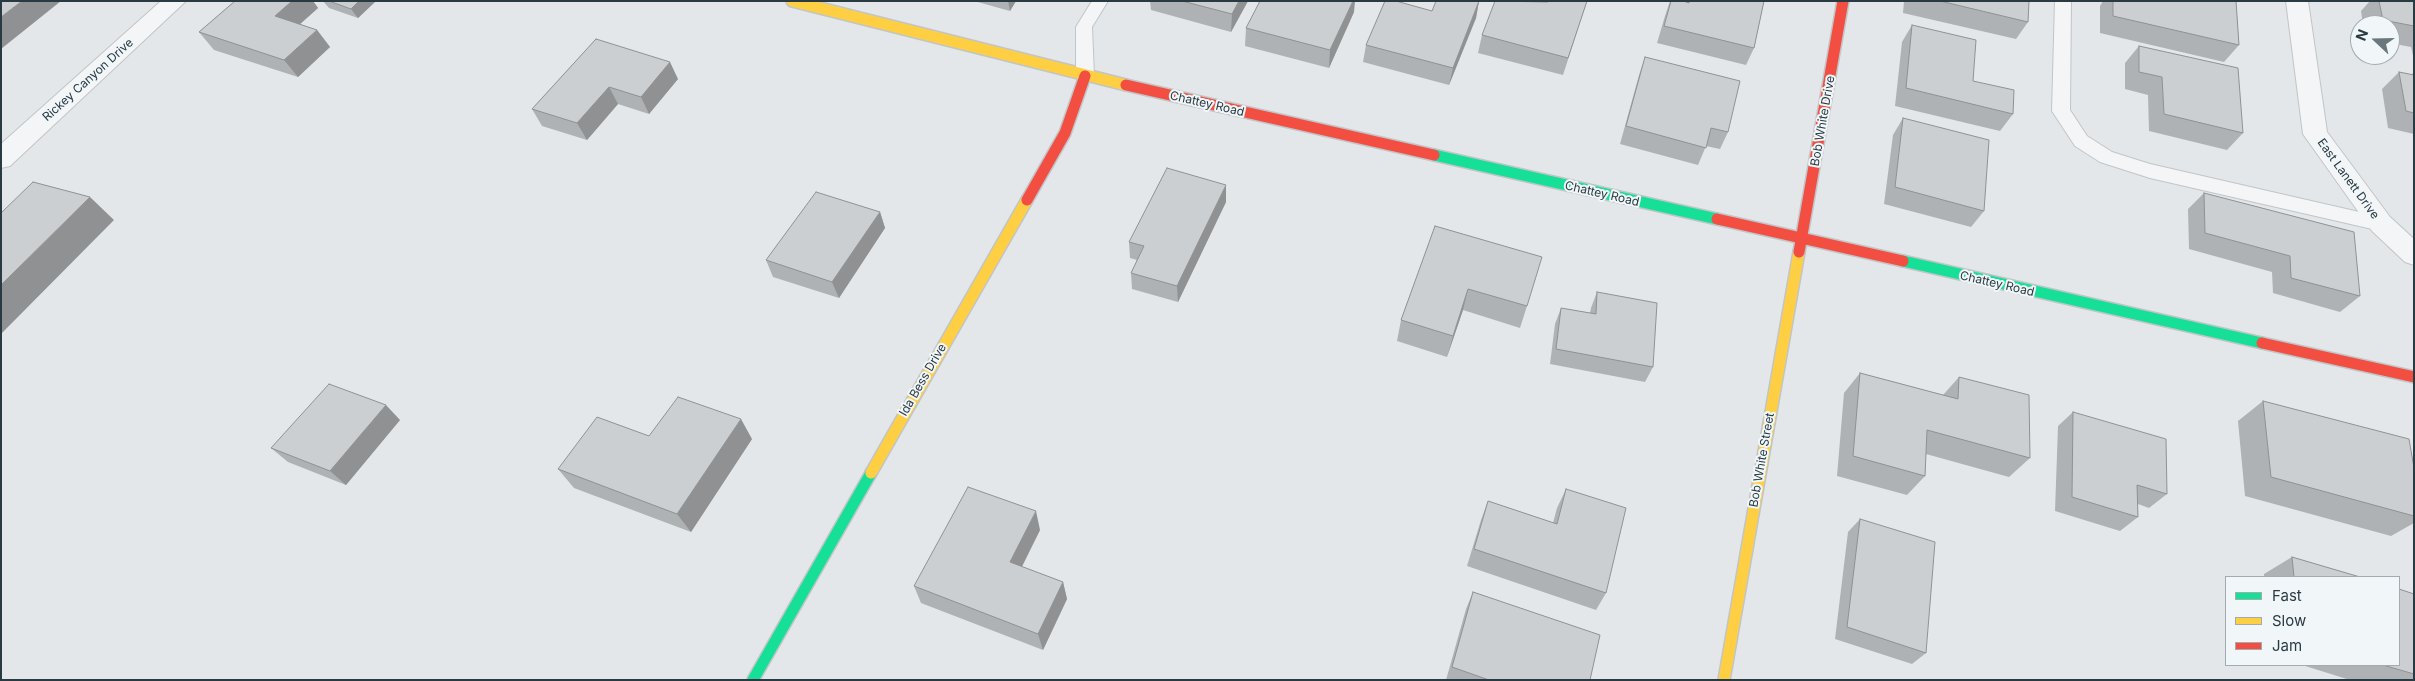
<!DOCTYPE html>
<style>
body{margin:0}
#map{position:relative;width:2415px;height:681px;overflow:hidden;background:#e4e7e9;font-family:Inter,sans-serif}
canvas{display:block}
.frame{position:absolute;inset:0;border:2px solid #293a43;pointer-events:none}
.legend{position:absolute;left:2225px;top:576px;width:175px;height:90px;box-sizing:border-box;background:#f1f6f8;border:1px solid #a1abb0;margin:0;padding:6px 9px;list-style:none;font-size:15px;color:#293a43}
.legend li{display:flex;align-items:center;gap:10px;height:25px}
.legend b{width:25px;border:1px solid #a1abb0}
.north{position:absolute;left:2350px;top:15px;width:50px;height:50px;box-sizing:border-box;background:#f1f6f8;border:1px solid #a1abb0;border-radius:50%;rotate:291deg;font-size:14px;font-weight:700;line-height:20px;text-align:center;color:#293a43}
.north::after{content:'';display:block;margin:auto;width:18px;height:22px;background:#6a777d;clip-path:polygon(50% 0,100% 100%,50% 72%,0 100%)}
</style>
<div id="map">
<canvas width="2415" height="681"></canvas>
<div class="frame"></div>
<ul class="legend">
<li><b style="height:6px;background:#16e098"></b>Fast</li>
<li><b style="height:6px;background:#ffcf43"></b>Slow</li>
<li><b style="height:6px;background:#f24e42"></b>Jam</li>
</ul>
<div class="north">N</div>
</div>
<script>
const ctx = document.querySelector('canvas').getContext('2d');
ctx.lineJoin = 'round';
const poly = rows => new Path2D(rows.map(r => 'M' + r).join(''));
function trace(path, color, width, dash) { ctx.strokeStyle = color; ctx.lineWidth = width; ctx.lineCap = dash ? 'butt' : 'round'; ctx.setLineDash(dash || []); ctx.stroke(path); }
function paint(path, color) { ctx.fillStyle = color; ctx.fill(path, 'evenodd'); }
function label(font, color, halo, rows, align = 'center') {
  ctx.font = font + ' Inter,sans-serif'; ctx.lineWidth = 4; ctx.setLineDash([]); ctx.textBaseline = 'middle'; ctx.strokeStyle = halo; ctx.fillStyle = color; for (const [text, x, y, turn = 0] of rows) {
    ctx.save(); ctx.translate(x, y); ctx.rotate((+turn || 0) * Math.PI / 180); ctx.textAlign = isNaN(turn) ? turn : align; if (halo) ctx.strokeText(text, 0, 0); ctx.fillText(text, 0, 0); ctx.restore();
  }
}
const lane = poly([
 [1092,1,1108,1,1092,27,1094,76,1091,80,1085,82,1079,80,1076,76,1076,27,1092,1],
 [2055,1,2071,1,2070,110,2087,136,2112,152,2150,164,2381,217,2388,219,2390,224,2388,229,2381,231,2150,178,2100,162,2075,146,2052,111,2055,1]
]);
const street = poly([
 [161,1,186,1,10,166,1,168,1,144,161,1],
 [2286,1,2308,1,2327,132,2390,217,2414,239,2414,265,2405,262,2372,231,2303,134,2286,1]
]);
const fast = poly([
 [1434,155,1717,219],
 [1903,261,2262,343],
 [753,680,871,473]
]);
const slow = poly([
 [792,1,1126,85],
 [871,473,1027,200],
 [1724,680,1799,252]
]);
const jam = poly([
 [1126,85,1434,155],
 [1027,200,1065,133,1085,76],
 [1717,219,1903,261],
 [1799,252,1843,1],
 [2262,343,2414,377]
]);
const wall = poly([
 [235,1,313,1,318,8,300,24,317,30,330,47,298,77,214,50,199,32],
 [323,1,376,1,358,18,329,8],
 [974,1,1016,1,1010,11],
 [1150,1,1248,1,1231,32,1151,10],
 [1479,1,1476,18,1449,85,1363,62,1366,45,1432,11],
 [1587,1,1563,75,1478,53,1482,35,1548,2],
 [1670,1,1687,2,1687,1,1764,1,1754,48,1746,65,1657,43,1665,16],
 [1904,1,2029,1,2028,22,2016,39,1903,13],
 [2103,1,2236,1,2239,45,2224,62,2100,33,2100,6],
 [2370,1,2414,1,2414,60,2411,47,2390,43,2390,25,2363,25,2361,11],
 [1354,12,1329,68,1245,46,1246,28],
 [1912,25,1973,81,2013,114,2000,131,1895,106,1902,42],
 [596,39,678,79,649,114,618,104,587,140,542,126,532,109],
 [2139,46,2243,133,2227,150,2149,131,2148,95,2125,89,2125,63],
 [1645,57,1728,132,1720,149,1706,146,1698,165,1620,144,1639,75],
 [2399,72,2411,75,2414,72,2414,134,2388,128,2382,89],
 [1903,118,1984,211,1971,227,1884,204,1893,135],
 [2204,193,2360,296,2340,312,2273,293,2272,272,2189,249,2188,209],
 [1226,202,1178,302,1132,289,1131,273,1137,260,1130,258,1129,242],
 [880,212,885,228,839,298,773,277,766,260],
 [1435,226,1527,306,1520,328,1463,310,1447,357,1397,341,1401,320],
 [1597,292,1653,367,1645,382,1550,364,1555,324,1561,308,1590,313,1591,308],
 [1860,373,1943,395,1959,377,2030,458,2009,477,1926,454,1925,476,1907,495,1837,476,1844,393],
 [2263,401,2414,468,2414,523,2391,536,2245,496,2238,421],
 [2073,412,2167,494,2149,508,2138,504,2138,517,2120,531,2055,511,2058,426],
 [400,420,346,485,288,462,271,448],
 [649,436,752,439,691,532,574,488,558,469],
 [1566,489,1606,593,1596,610,1467,566,1481,520,1488,501,1553,523,1557,508],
 [1860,519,1926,653,1912,664,1835,639,1848,532],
 [1040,530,1022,567,1063,582,1067,599,1043,650,921,603,914,586],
 [2292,557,2360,577,2264,577,2264,574],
 [1473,592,1590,680,1446,680,1466,609],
 [2414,594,2414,680,2350,680,2302,665,2399,665]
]);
const shadedWall = poly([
 [22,1,61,1,1,49,1,17],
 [292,1,313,1,318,8,289,34,275,16],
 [359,1,376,1,358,18,351,9],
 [1008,1,1016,1,1010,11],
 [1239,1,1248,1,1231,32,1232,14],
 [1353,1,1355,1,1354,12,1329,68,1330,50],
 [1479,1,1476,18,1449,85,1453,68],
 [317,30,330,47,298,77,284,60],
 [670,62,678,79,649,114,641,97],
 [609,87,618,104,587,140,577,123],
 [1226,185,1226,202,1178,302,1177,286],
 [90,197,114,220,1,334,1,285],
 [880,212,885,228,839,298,832,282],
 [1468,289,1463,310,1447,357,1453,336],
 [386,405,400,420,346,485,330,471],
 [741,419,752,439,691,532,677,514],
 [1036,511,1040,530,1015,580,1010,562],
 [1063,582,1067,599,1043,650,1038,634]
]);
const building = poly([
 [1,1,22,1,1,17,1,1],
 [235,1,292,1,275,16,317,30,284,60,199,32,235,1],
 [329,1,359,1,351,9,329,1],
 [1182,1,1239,1,1232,14,1182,1],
 [1260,1,1353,1,1330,50,1246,28,1260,1],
 [1385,1,1396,1,1432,11,1436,1,1479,1,1453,68,1366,45,1385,1],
 [1495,1,1548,2,1548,1,1587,1,1568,58,1482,35,1495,1],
 [1671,1,1683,1,1689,3,1689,1,1764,1,1754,48,1664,26,1671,1],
 [1940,1,2029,1,2028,22,1940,1],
 [2113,1,2236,1,2239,45,2113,16,2113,1],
 [2379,1,2414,1,2414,26,2383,20,2379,1],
 [1912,25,1976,40,1973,81,2014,90,2013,114,1906,88,1912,25],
 [596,39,670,62,641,97,609,87,577,123,532,109,596,39],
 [2139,46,2238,68,2243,133,2164,114,2162,77,2139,72,2139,46],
 [1645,57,1740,81,1728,132,1711,128,1706,148,1626,126,1645,57],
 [2399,72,2414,75,2414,113,2406,111,2399,72],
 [1903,118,1989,140,1984,211,1895,187,1903,118],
 [1167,168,1226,185,1177,286,1131,273,1144,246,1129,242,1167,168],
 [33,182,90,197,1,285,1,213,33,182],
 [816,192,880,212,832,282,766,260,816,192],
 [2204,193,2354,232,2360,296,2291,278,2290,256,2205,233,2204,193],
 [1435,226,1542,257,1527,306,1468,289,1453,336,1401,320,1435,226],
 [1597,292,1657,303,1653,367,1556,349,1561,308,1596,314,1597,292],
 [1860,373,1958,399,1959,377,2029,395,2030,458,1927,430,1925,476,1853,456,1860,373],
 [329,384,386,405,330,471,271,448,329,384],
 [678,397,741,419,677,514,558,469,597,417,649,436,678,397],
 [2263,401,2409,439,2414,468,2414,516,2271,477,2263,401],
 [2073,412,2166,439,2167,494,2137,485,2138,517,2072,497,2073,412],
 [968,487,1036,511,1010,562,1063,582,1038,634,914,586,968,487],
 [1566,489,1626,508,1606,593,1474,549,1488,501,1557,524,1566,489],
 [1860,519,1935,542,1926,653,1847,627,1860,519],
 [2292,557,2360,577,2294,577,2292,557],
 [2399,589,2414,594,2414,674,2383,665,2399,665,2399,589],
 [1473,592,1600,635,1590,680,1489,680,1452,667,1473,592]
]);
const streetNames = [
 ["Rickey Canyon Drive",88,80,-42],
 ["Chattey Road",1207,104,13],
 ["Bob White Drive",1823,121,-80],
 ["East Lanett Drive",2348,179,54],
 ["Chattey Road",1602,194,13],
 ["Chattey Road",1997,284,13],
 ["Ida Bess Drive",923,380,-60],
 ["Bob White Street",1762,460,-80]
];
trace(lane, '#c2c5c7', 2);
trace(street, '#c2c5c7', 2);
trace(fast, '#c2c5c7', 14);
trace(slow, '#c2c5c7', 14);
trace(jam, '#c2c5c7', 14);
paint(lane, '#f3f5f6');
paint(street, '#f3f5f6');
trace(fast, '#16e098', 11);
trace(slow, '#ffcf43', 11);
trace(jam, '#f24e42', 11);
paint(wall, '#afb2b4');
paint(shadedWall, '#8f9192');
paint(building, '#cccfd1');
trace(building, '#8f9192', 1);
label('12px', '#293a43', '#f1f6f8', streetNames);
</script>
